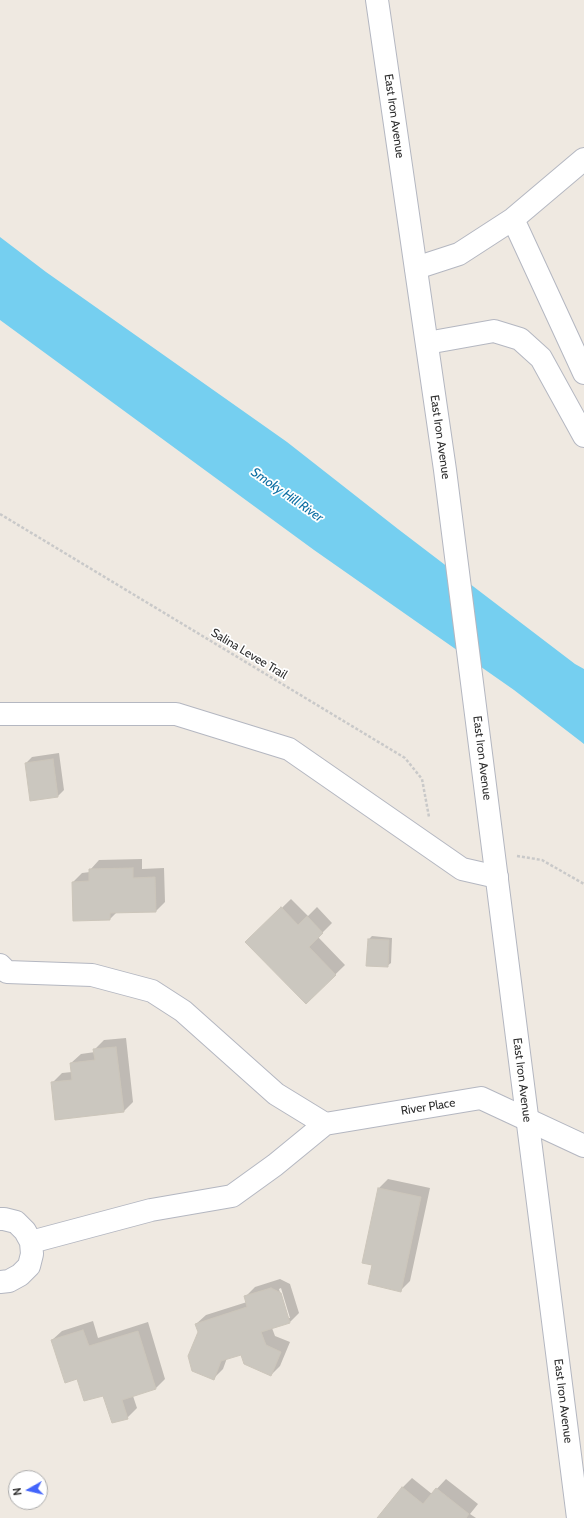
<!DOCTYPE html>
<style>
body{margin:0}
#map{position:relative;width:584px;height:1518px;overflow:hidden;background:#efe9e1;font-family:Cabin,sans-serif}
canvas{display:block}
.north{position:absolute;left:8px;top:1470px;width:40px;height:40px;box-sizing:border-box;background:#fff;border:1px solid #ababab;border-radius:50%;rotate:262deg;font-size:11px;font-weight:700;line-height:16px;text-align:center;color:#2e2e2e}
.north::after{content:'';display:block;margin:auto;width:14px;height:18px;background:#4264fb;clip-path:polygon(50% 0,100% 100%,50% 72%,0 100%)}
</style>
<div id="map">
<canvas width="584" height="1518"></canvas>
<div class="north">N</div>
</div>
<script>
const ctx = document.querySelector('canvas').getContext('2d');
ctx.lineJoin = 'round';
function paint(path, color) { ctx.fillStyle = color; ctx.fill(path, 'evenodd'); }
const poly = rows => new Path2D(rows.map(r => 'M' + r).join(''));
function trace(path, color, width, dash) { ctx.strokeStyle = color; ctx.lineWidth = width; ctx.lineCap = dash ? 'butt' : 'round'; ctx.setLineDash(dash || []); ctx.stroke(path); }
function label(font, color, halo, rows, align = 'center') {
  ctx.font = font + ' Cabin,sans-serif'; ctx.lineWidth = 3.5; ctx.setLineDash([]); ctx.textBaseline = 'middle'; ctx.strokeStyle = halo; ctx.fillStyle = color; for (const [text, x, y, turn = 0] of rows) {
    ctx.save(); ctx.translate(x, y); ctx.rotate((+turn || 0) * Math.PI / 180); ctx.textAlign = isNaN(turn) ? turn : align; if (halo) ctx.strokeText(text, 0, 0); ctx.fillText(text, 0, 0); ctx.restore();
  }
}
const water = poly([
 [0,237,46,272,287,442,398,529,575,664,584,669,584,744,514,690,314,550,0,320]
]);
const shadow = poly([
 [59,753,64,790,58,796,26,763,32,757],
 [142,859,142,869,164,868,165,902,156,911,117,912,110,919,73,882,82,873,90,872,90,870,99,860],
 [291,899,308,916,317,907,332,923,318,937,345,965,306,1003,247,942],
 [372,936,392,938,391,963,387,966,369,939],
 [126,1038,133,1102,124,1111,52,1083,62,1073,72,1072,71,1063,81,1054,95,1052,94,1050,104,1040],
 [388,1179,430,1188,410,1281,401,1290,373,1265,379,1188],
 [280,1279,290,1284,299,1313,290,1322,272,1328,275,1336,290,1342,280,1366,271,1375,241,1354,227,1358,223,1369,213,1379,196,1324,206,1315,247,1302,245,1297,255,1287],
 [281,1288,290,1318,288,1318,279,1289],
 [93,1321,98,1338,148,1322,165,1379,156,1388,133,1396,137,1408,127,1418,104,1394,78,1378,52,1340,62,1331],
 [412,1478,432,1494,446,1479,478,1504,470,1514,476,1518,379,1518,402,1488]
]);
const building = poly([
 [53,759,58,797,30,801,25,763,53,759],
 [133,868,133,878,155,877,156,912,110,913,110,920,73,921,72,882,89,881,89,869,133,868],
 [281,907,298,925,307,916,323,933,309,947,336,975,306,1004,245,942,281,907],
 [368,939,389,940,388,967,366,966,368,939],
 [116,1047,124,1112,55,1120,51,1082,72,1080,70,1063,95,1060,93,1049,116,1047],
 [378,1188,421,1197,401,1292,368,1284,372,1265,362,1263,378,1188],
 [271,1288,281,1293,290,1323,261,1332,266,1345,281,1352,271,1376,244,1364,241,1355,221,1361,214,1380,192,1371,188,1356,198,1332,195,1324,247,1307,244,1296,271,1288],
 [83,1330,89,1346,138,1331,156,1389,122,1400,128,1419,112,1423,103,1396,84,1401,77,1379,65,1383,51,1340,83,1330],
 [402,1487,423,1504,436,1488,469,1514,466,1518,377,1518,402,1487]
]);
const path = poly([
 [0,514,405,758,422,779,429,817],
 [517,856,542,860,584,884]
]);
const minor = poly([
 [513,219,584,373],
 [416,268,459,254,513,219,584,159],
 [427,343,494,331,520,339,541,358,584,436],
 [0,714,176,714,289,749,462,869,497,877],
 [0,965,7,972,92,975,152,991,183,1011,276,1094,325,1124],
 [325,1124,481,1098,584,1146],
 [0,1219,4,1219,16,1222,25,1231,31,1242,32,1254,29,1266,20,1275,9,1281,0,1282],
 [31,1242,151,1210,232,1196,275,1165,325,1124]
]);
const tertiary = poly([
 [377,0,445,470,578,1518]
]);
const streetNames = [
 ["East Iron Avenue",394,116,82],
 ["East Iron Avenue",440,437,82],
 ["Salina Levee Trail",249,654,31],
 ["East Iron Avenue",482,758,83],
 ["East Iron Avenue",522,1080,83],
 ["River Place",428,1107,-9],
 ["East Iron Avenue",563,1401,83]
];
const waterNames = [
 ["Smoky Hill River",287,495,35]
];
paint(water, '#75cff0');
paint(shadow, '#0003');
paint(building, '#cbc7bf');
trace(building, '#cbc5ba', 1);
trace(minor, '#b4b7c1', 24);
trace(tertiary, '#b4b7c1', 24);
trace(path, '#c9c9c9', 2.5, [3, 2]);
trace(minor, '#fff', 22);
trace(tertiary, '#fff', 22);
label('12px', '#2e2e2e', '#fff', streetNames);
label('italic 13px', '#0d6fa3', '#fff', waterNames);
</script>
